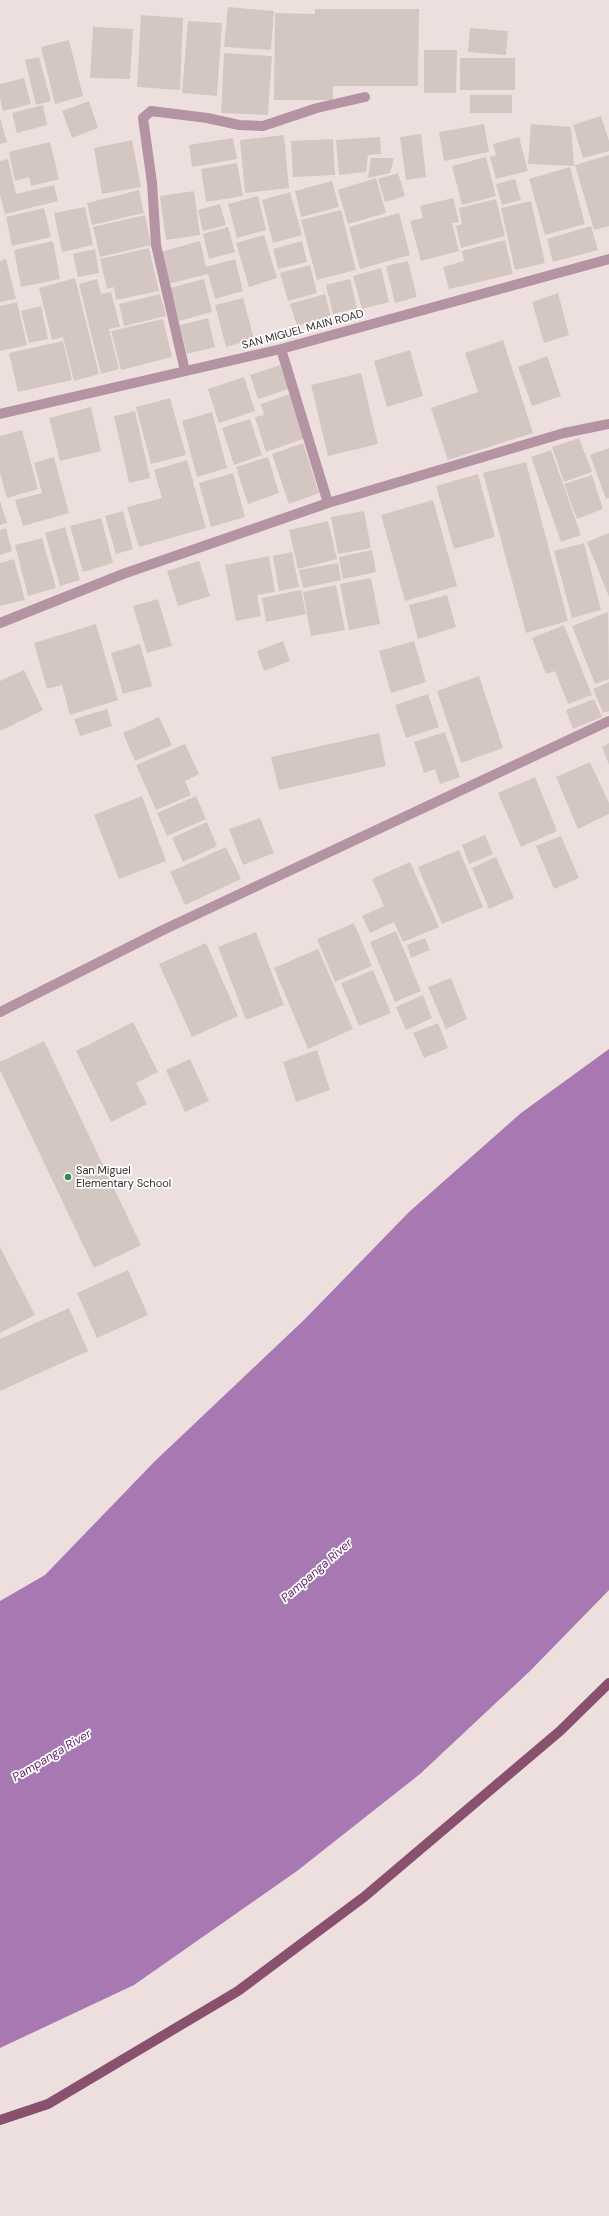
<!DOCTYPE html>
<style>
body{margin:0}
canvas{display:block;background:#eedfdf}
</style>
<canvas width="609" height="2216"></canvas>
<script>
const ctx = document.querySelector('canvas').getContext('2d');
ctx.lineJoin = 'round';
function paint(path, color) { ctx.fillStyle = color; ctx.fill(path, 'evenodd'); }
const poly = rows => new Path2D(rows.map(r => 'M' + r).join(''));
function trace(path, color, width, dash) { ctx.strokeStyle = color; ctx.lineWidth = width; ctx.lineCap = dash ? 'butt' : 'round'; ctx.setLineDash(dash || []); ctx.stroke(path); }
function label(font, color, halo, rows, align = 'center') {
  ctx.font = font + ' "DM Sans",sans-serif'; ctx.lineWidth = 3.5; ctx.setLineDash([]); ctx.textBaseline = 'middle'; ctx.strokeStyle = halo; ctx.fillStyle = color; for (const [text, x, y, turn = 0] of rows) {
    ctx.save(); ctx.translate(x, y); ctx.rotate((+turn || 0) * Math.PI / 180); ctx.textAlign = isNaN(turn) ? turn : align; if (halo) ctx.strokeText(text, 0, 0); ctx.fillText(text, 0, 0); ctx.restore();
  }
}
const water = poly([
 [609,1049,609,1590,530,1671,420,1774,297,1871,134,1985,0,2048,0,1601,45,1575,155,1461,305,1319,409,1212,521,1113]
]);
const building = poly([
 [228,7,274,11,271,50,224,47],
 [315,9,419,9,418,86,333,86,333,100,274,100,275,13,315,14],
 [141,15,183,18,180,90,137,87],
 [188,21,222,23,217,96,182,93],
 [93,27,133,29,130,79,90,78],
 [470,28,508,31,506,55,468,52],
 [69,40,83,96,55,104,41,47],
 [424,50,457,50,456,93,424,93],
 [224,53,272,56,268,115,221,113],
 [39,57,51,101,36,105,25,60],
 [460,58,515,58,515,90,460,90],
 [24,78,31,104,3,111,0,98,0,84],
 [470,95,512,95,512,113,470,113],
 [89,101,98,128,72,138,62,111],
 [43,105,47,125,17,133,12,113],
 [601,116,609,141,609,151,583,158,573,125],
 [0,118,7,142,0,144],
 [484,124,489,152,444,161,439,132],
 [531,124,571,127,574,166,528,164],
 [421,134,426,177,406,180,400,137],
 [284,135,289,188,245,193,240,140],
 [380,137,381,154,368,155,366,172,339,175,336,140],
 [519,137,528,171,496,179,490,157,496,155,493,144],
 [233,138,237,159,192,167,189,145],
 [333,139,335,175,293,177,291,141],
 [132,140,141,187,102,194,94,148],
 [50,142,59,179,31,186,29,177,15,181,9,152],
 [609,155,609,226,594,230,575,165],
 [486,157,496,196,462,205,452,166],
 [371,158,394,158,390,173,368,178],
 [8,159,16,194,54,185,58,201,5,214,0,195,0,161],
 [237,163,243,196,206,202,201,169],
 [570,167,585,224,545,235,529,179],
 [398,173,405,196,385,202,378,179],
 [376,178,386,213,348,224,338,190],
 [515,179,521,200,502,205,496,184],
 [332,181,339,207,301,217,295,191],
 [139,190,144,213,92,225,87,203],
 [194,191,200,235,166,240,160,196],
 [290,192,302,235,273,243,262,200],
 [258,196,266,230,237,238,228,204],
 [453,198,459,222,452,223,459,251,421,261,410,221,423,218,420,206],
 [496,199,505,236,461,248,456,226,462,224,459,208],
 [531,201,545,263,515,270,501,208],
 [220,204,226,225,203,231,198,210],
 [85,207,93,245,62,252,54,213],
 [44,208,51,237,12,246,6,217],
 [341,210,356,270,317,280,301,220],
 [399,213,410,255,360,269,349,227],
 [145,215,151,245,100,257,93,227],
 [591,226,598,250,553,262,547,239],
 [228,227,235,252,209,259,203,234],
 [264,235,277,278,249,287,236,243],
 [505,240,513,274,449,289,443,267,464,261,462,251],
 [53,241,60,279,21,287,14,250],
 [200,241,206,267,235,259,243,291,215,299,208,274,168,284,160,252],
 [302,241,307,262,278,269,273,249],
 [149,248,159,291,116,300,114,287,107,289,100,259],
 [95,249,99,273,78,277,73,254],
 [6,259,16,299,0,302,0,261],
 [408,261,417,297,395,303,386,266],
 [310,265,317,293,288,301,280,273],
 [381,268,389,302,362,309,353,276],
 [75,278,99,374,74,381,63,337,52,340,39,288],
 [97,279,101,294,111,292,120,327,109,329,119,369,101,374,79,284],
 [204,279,212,312,179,321,170,288],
 [350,279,357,308,333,314,326,285],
 [558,293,569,335,544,343,532,302],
 [160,294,166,316,124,326,119,304],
 [325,294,331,317,297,326,290,304],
 [243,298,254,339,226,347,215,305],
 [17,302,27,345,0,351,0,306],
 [41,306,48,339,29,343,21,311],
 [208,318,215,347,187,354,180,325],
 [163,319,172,357,121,370,111,331],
 [503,340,533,433,448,460,431,408,478,392,465,353],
 [63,341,72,380,18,392,9,353],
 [410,350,423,396,387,407,374,361],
 [547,356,561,396,532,406,518,367],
 [280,365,289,389,258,399,250,375],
 [361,373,378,444,328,456,311,385],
 [244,377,255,411,219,423,208,389],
 [290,394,306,438,266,452,255,417,264,415,261,404],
 [170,398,186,455,151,464,136,407],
 [91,407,101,451,60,461,49,418],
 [135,411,150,478,129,483,114,416],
 [212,412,227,468,197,477,182,421],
 [250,419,262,455,234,465,222,428],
 [22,430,38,489,7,498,0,473,0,436],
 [579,438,592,472,564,482,552,447],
 [303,443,319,493,289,504,272,454],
 [609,448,609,498,606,499,590,455],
 [551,450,581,535,561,542,531,457],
 [54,457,69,513,23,526,15,500,42,493,34,463],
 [268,457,279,493,248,504,236,467],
 [187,460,206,528,139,547,127,507,162,498,154,470],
 [526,462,568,621,526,633,483,473],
 [233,473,245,517,211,527,199,483],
 [478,474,495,537,454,549,436,486],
 [592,475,603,509,577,519,564,484],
 [433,500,457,586,405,601,381,515],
 [0,501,7,523,0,525],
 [123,511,133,549,116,554,105,516],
 [364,511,371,548,338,554,331,517],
 [101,518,113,563,83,572,70,526],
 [328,521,337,559,298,569,289,530],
 [65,527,80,580,60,586,45,533],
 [6,528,12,551,0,555,0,530],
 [609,533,609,597,587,542],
 [42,538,56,588,28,596,15,545],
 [584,543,601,610,572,618,554,551],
 [372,550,376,572,343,579,339,557],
 [292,552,299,587,279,591,273,556],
 [269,556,275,592,257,595,261,616,236,621,225,565],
 [14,559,25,600,0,606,0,563],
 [199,561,210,596,178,606,167,571],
 [338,563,341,580,303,588,299,570],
 [371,578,380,624,349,630,340,584],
 [336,585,345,630,311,636,303,592],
 [301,590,306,614,266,622,262,598],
 [447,595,456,627,418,639,409,605],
 [158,599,172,646,147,653,133,606],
 [608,612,609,679,595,684,572,626],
 [96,624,118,700,70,715,62,685,47,689,34,643],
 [564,625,592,695,568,704,555,671,546,674,532,638],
 [283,641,290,661,264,671,257,651],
 [414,641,426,682,391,693,379,651],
 [140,644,152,686,123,694,111,653],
 [24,670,43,710,0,731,0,681],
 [479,676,503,748,461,763,437,691],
 [609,682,609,711,603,713,593,689],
 [428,694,439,727,406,738,395,705],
 [594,699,602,717,573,729,566,710],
 [107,709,112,726,80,736,74,719],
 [159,717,172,745,135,761,123,733],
 [445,732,460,777,440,784,435,769,424,773,414,742],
 [379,733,386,766,279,790,271,757],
 [609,743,609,765,602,747],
 [185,744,199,774,185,781,191,795,156,810,136,765],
 [590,762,609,803,609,814,578,829,556,777],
 [535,777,557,831,521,847,498,793],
 [142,796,166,861,119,879,94,815],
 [196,796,206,819,167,836,157,813],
 [260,818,274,853,243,865,229,829],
 [207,822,217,846,183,862,172,838],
 [485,835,493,854,469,864,462,845],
 [561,836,579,878,554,889,536,846],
 [226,847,241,879,185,905,170,872],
 [459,850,483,907,442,924,418,867],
 [496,857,514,898,489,909,472,868],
 [410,862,439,927,403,942,394,922,370,933,362,916,384,906,372,879],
 [354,923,372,966,335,982,317,939],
 [396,931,421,991,395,1002,370,942],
 [256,932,284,1005,246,1020,218,947],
 [425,938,430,950,411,958,407,945],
 [206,943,238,1016,192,1037,159,964],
 [318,949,353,1029,308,1049,274,968],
 [373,970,391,1013,359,1026,341,983],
 [451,978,467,1019,446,1029,428,987],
 [423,995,432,1018,406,1030,396,1007],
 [133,1022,158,1072,136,1083,147,1104,111,1122,76,1051],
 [438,1023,448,1048,424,1058,413,1033],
 [44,1041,141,1245,94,1268,0,1070,0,1062],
 [317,1050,330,1090,296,1102,283,1062],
 [190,1059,209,1101,185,1112,166,1070],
 [0,1247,35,1315,0,1333],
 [128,1270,148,1315,97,1338,77,1293],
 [69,1308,88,1351,0,1391,0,1339]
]);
const minor = poly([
 [281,349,328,503],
 [185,371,156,245,152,183,143,118,151,111,207,118,239,125,263,126,317,108,365,97],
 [0,414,281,349,609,259],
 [0,623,123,574,328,503,564,433,609,424],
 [0,1012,163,930,609,721]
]);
const major = poly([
 [0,2120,48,2104,238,1991,364,1897,560,1731,609,1683]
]);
const markers = [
 [68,1177,4,"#378758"]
];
const streetNames = [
 ["SAN MIGUEL MAIN ROAD",303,330,-15]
];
const poiNames = [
 ["San Miguel",76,1171],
 ["Elementary School",76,1184]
];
const waterNames = [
 ["Pampanga River",317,1571,-41],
 ["Pampanga River",52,1756,-31]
];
paint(water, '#a778b1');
paint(building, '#d4c7c1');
trace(minor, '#b493a3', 10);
trace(major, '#89516e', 10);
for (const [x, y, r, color] of markers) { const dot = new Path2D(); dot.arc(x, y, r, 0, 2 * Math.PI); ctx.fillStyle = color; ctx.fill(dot); trace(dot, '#fff', 1.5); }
label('11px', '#312c2c', '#fff', streetNames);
label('11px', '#312c2c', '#fff', poiNames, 'left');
label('italic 12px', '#61266c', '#fff', waterNames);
</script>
